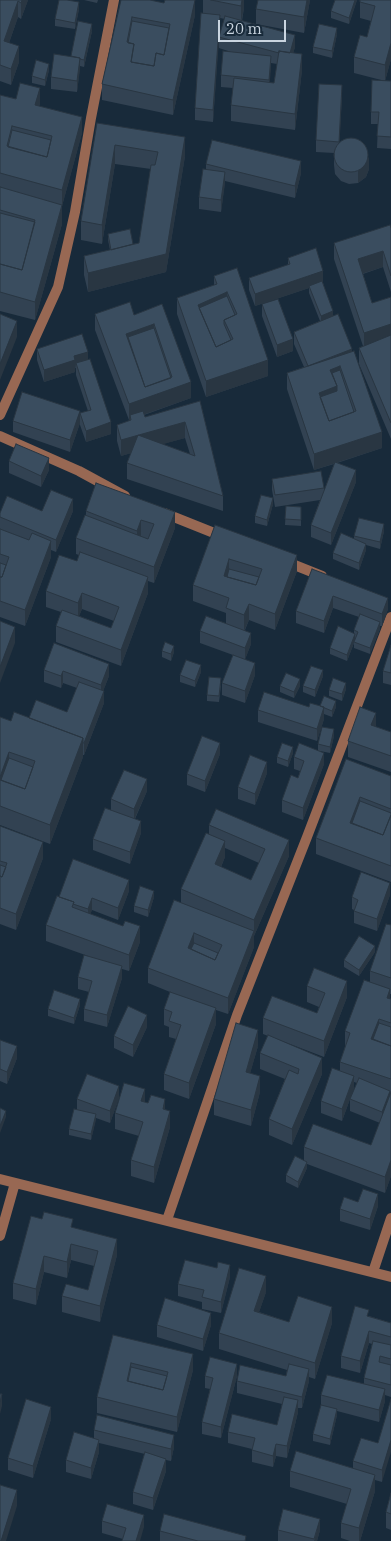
<!DOCTYPE html>
<style>
body{margin:0}
#map{position:relative;width:391px;height:1541px;overflow:hidden;background:#182a3a;font-family:"IBM Plex Serif",serif}
canvas{display:block}
.scale{position:absolute;left:218px;top:20px;width:68px;height:22px;box-sizing:border-box;border:2px solid #cad5e0;border-top:0;padding-left:6px;font-size:15px;line-height:18px;white-space:nowrap;color:#cad5e0;-webkit-text-stroke:4px #182a3a;paint-order:stroke}
</style>
<div id="map">
<canvas width="391" height="1541"></canvas>
<div class="scale">20 m</div>
</div>
<script>
const ctx = document.querySelector('canvas').getContext('2d');
ctx.lineJoin = 'round';
const poly = rows => new Path2D(rows.map(r => 'M' + r).join(''));
function trace(path, color, width, dash) { ctx.strokeStyle = color; ctx.lineWidth = width; ctx.lineCap = dash ? 'butt' : 'round'; ctx.setLineDash(dash || []); ctx.stroke(path); }
function paint(path, color) { ctx.fillStyle = color; ctx.fill(path, 'evenodd'); }
const minor = poly([
 [0,415,58,287,75,212,91,118,114,0],
 [0,436,79,471,125,496],
 [164,513,224,537],
 [287,562,322,576],
 [0,1179,391,1277],
 [167,1220,237,1015,307,837,391,617],
 [0,1236,15,1183],
 [373,1272,391,1218]
]);
const wall = poly([
 [0,0,28,0,21,19,18,17,9,43,19,62,11,85,0,81],
 [84,0,98,0,97,3],
 [121,0,164,3,195,15,173,115,102,100,102,84],
 [203,0,244,0,244,8,242,21,295,47,293,53,302,70,295,130,231,121,231,105,233,88,221,87,221,75,234,53,219,48,219,37,225,19,220,18,213,122,195,120,195,108,203,14],
 [271,63,277,64,274,83,269,83],
 [310,0,304,33,256,24,256,9],
 [357,0,349,24,331,18,331,11],
 [391,0,391,59,385,81,354,73,354,57,367,37,371,21,360,18,360,2],
 [79,9,75,29,55,26,55,19],
 [92,31,84,67,80,66,77,92,51,89,51,77,71,56],
 [337,34,332,58,313,53,313,47],
 [49,70,45,86,32,83,32,76],
 [391,81,391,149,377,148,378,124,371,124,371,112],
 [0,95,40,104,39,106,82,133,62,206,62,224,35,320,0,311],
 [342,96,339,143,369,169,366,177,358,183,349,184,341,181,335,174,334,165,334,153,316,152,316,140],
 [97,123,185,156,166,272,88,292,84,275,84,256,110,250,108,240,108,234,133,244,139,243,151,169,115,164,102,244,81,240,81,221],
 [206,164,301,173,295,198,225,181,221,212,199,209,199,197,206,169],
 [391,228,391,292,383,267,363,274,372,303,391,297,391,439,359,364,359,348,363,346,334,259,334,243],
 [288,258,323,283,333,316,352,351,382,448,337,463,356,482,331,545,311,537,311,525,320,500,275,507,272,490,272,479,324,488,324,491,334,464,314,470,287,389,287,373,304,367,294,344,294,332,320,321,309,293,309,288,255,306,249,290,249,278,288,265],
 [237,268,268,376,206,397,177,314,177,298,214,285,214,276],
 [162,304,191,398,144,415,145,417,200,401,223,496,223,511,127,479,127,463,131,453,121,456,117,441,117,425,130,421,130,420,129,420,95,330,95,314,134,315],
 [185,438,190,454,162,444],
 [262,304,293,351,277,357,262,316],
 [37,349,88,359,111,434,86,442,80,425,80,413,88,411,76,375,76,368,75,368,75,372,44,382,37,360],
 [13,421,80,423,70,452,13,432],
 [9,461,49,470,41,487,9,473],
 [96,483,175,528,154,583,148,581,148,593,121,666,56,642,56,626,61,612,46,607,46,591,77,561,79,555,76,554,76,538,86,515,86,511],
 [82,609,114,621,111,628,79,616],
 [273,504,267,526,255,523,255,516],
 [286,506,301,507,301,526,285,525],
 [42,511,73,511,56,552,51,550,51,557,25,626,0,617,0,517],
 [215,525,297,571,275,630,249,620,245,630,251,644,245,659,255,675,245,703,222,695,222,683,233,655,200,643,200,631,226,623,226,613,193,601,193,585],
 [384,531,380,549,366,545,366,550,359,570,333,559,333,553,354,539,354,536],
 [312,569,388,609,382,626,380,626,380,629,370,654,354,648,354,643,347,661,330,654,330,648,354,633,354,630,359,617,333,608,324,633,296,623,296,611],
 [54,643,109,676,103,691,104,703,84,755,83,755,83,757,50,844,0,825,0,717,11,721,67,712,77,688,63,683,61,688,44,682,44,670],
 [391,645,391,685,383,683,383,671],
 [162,651,174,652,171,661,162,657],
 [201,672,195,687,180,682,180,675],
 [323,676,315,697,303,692,303,686],
 [221,685,219,702,207,701,207,695],
 [280,686,300,686,294,698,280,692],
 [346,689,342,701,329,696,329,690],
 [320,706,336,707,332,717,324,714,324,719,317,741,258,722,258,710],
 [376,727,391,732,391,772,348,757,348,741],
 [334,736,330,753,320,751,324,764,303,820,282,812,282,800,298,778,300,771,294,769,294,757,318,750,318,744],
 [293,753,288,767,277,763,277,757],
 [220,754,205,792,187,785,187,774],
 [346,759,391,776,391,882,316,854,316,838],
 [267,773,255,805,238,799,238,787],
 [147,791,135,819,141,833,130,864,93,850,93,839,111,810,111,799],
 [209,825,289,856,254,936,254,947,228,1014,216,1010,216,1024,189,1099,164,1090,164,1074,176,1039,169,1037,169,1027,164,1025,164,1009,170,992,148,983,148,968,181,903,181,889,209,834],
 [225,848,259,863,251,880,221,867,225,857],
 [0,826,43,858,16,930,0,924],
 [129,891,118,920,92,910,90,914,140,942,129,971,122,969,122,978,107,1027,84,1021,84,1009,89,992,78,989,78,977,88,956,46,941,46,925,59,897],
 [390,895,377,931,354,923,354,910,352,909,352,897],
 [154,897,148,917,134,912,134,906],
 [391,925,391,994,390,994,390,999,391,999,391,1176,385,1193,307,1164,307,1168,298,1188,286,1182,286,1175,304,1161,304,1147,371,1145,380,1123,350,1111,350,1099,357,1083,354,1082,354,1088,342,1121,321,1113,321,1101,340,1071,340,1062,345,1047,345,1031,370,982,370,971],
 [375,952,359,976,344,967,344,960],
 [307,986,347,997,324,1057,269,1036,322,1074,292,1145,269,1135,269,1119,285,1079,260,1069,260,1053,268,1036,263,1034,263,1018,317,1013,319,1007,307,1002],
 [80,1005,74,1024,48,1016,48,1009],
 [147,1027,133,1057,114,1048,114,1036],
 [0,1040,17,1058,7,1084,0,1081],
 [258,1046,250,1073,260,1092,251,1126,214,1115,214,1099],
 [119,1098,110,1123,96,1118,91,1140,69,1135,69,1129,77,1109,77,1099],
 [145,1102,165,1109,170,1127,154,1183,131,1176,131,1160,139,1136,115,1129,115,1113],
 [358,1202,378,1206,370,1230,340,1221,340,1209],
 [73,1228,117,1255,100,1322,62,1312,62,1296,88,1290,94,1266,71,1260,67,1278,44,1272,36,1305,13,1299,13,1283],
 [217,1268,230,1277,221,1313,202,1309,202,1302,178,1296,178,1284],
 [266,1292,259,1312,289,1322,332,1323,315,1379,309,1377,309,1381,302,1408,298,1408,298,1412,287,1458,276,1456,273,1467,252,1462,252,1449,228,1443,228,1432,277,1425,282,1404,237,1393,237,1381,286,1376,287,1370,219,1349,219,1333],
 [369,1316,391,1323,391,1397,385,1395,385,1401,379,1422,337,1411,337,1415,330,1445,313,1441,313,1434,321,1405,321,1395,364,1384,364,1378,372,1344,369,1343,360,1373,341,1368,341,1356],
 [157,1325,211,1325,203,1351,157,1337],
 [113,1335,193,1370,177,1432,97,1413,97,1397],
 [205,1376,237,1376,221,1438,202,1434,202,1422,210,1389,205,1388],
 [391,1399,382,1482,375,1480,375,1491,360,1541,350,1541,341,1538,341,1523,347,1504,290,1487,290,1471,353,1468,353,1461,378,1443],
 [51,1419,33,1478,8,1470,8,1458],
 [94,1430,174,1447,171,1461,166,1460,166,1471,153,1510,133,1504,133,1492,145,1454,99,1443,99,1452,91,1479,66,1472,66,1460,94,1438],
 [391,1493,391,1530,386,1528,386,1512],
 [102,1521,144,1527,123,1539,102,1533],
 [278,1530,320,1530,317,1541,278,1541],
 [160,1531,246,1541,160,1541]
]);
const shadedWall = poly([
 [22,0,28,0,21,19,21,3],
 [195,0,195,15,173,115,173,100],
 [242,0,244,0,244,8,241,22,241,6],
 [307,0,310,0,304,33,304,17],
 [355,0,357,0,349,24,349,18],
 [18,1,18,17,4,57,4,41],
 [79,2,79,9,75,29,75,23],
 [220,15,220,27,213,122,213,110],
 [92,24,92,31,84,67,84,60],
 [337,28,337,34,332,58,332,51],
 [295,35,295,47,289,68,289,56],
 [391,43,391,59,385,81,385,65],
 [19,46,19,62,11,85,11,69],
 [302,54,302,70,295,130,295,114],
 [271,56,271,68,269,92,269,80],
 [80,58,80,70,77,92,77,81],
 [49,64,49,70,45,86,45,80],
 [342,85,342,96,339,154,339,142],
 [40,88,40,104,35,121,35,105],
 [82,117,82,133,62,206,62,224,35,320,35,302,62,206,62,190],
 [185,137,185,156,166,272,88,292,88,273,166,254],
 [115,145,115,164,102,244,102,225],
 [369,157,369,169,366,177,358,183,358,171],
 [301,161,301,173,295,198,295,186],
 [225,172,225,184,221,212,221,200],
 [383,251,383,267,358,275,358,259],
 [323,271,323,283,310,288,309,286,309,288,255,306,255,294],
 [227,292,227,308,202,319,198,305],
 [333,311,333,317,321,322,321,316],
 [17,321,17,337,0,380,0,364],
 [154,324,154,340,130,348,126,334],
 [391,324,391,340,364,349,364,333],
 [293,339,293,351,277,357,277,345],
 [352,349,352,361,308,367],
 [88,352,88,364,76,363,75,372,44,382,44,370,74,356],
 [268,360,268,376,206,397,206,381],
 [340,366,340,382,334,384,330,370],
 [191,382,191,398,131,419,130,415,130,420,129,420,129,404],
 [337,386,337,402,323,407,319,393],
 [80,411,80,423,70,452,70,440],
 [111,422,111,434,86,442,86,431],
 [185,422,185,438,121,456,121,440],
 [382,432,382,448,314,470,314,454],
 [49,458,49,470,41,487,41,476],
 [356,470,356,482,331,545,331,533],
 [273,498,273,504,267,526,267,520],
 [73,499,73,511,56,552,56,540],
 [175,512,175,528,154,583,154,567],
 [141,520,141,536,137,547,137,531],
 [384,524,384,531,380,549,380,542],
 [51,541,51,557,25,626,25,610],
 [366,544,366,550,359,570,359,563],
 [297,555,297,571,275,630,275,614],
 [229,559,229,575,226,586,224,576],
 [148,577,148,593,121,666,121,650],
 [82,593,82,609,78,619,78,603],
 [333,596,333,608,324,633,324,621],
 [388,598,388,609,382,626,382,614],
 [249,604,249,620,244,631,244,615],
 [380,622,380,629,370,654,370,648],
 [15,627,15,643,0,683,0,667],
 [251,633,251,644,245,660,245,648],
 [355,634,355,640,347,661,347,655],
 [174,646,174,652,171,661,171,654],
 [255,663,255,675,245,703,245,691],
 [109,664,109,676,101,697,101,685],
 [201,665,201,672,195,687,195,681],
 [323,670,323,676,315,697,315,690],
 [63,671,63,683,61,688,61,676],
 [300,679,300,686,294,698,294,692],
 [346,683,346,689,342,701,342,694],
 [104,691,104,703,84,755,84,743],
 [336,701,336,707,332,717,332,711],
 [324,707,324,719,317,741,317,729],
 [376,713,376,729,371,725],
 [334,729,334,736,330,753,330,747],
 [83,738,83,757,50,844,50,825],
 [220,743,220,754,205,792,205,781],
 [293,747,293,753,288,767,288,761],
 [9,752,9,770,0,787,0,777],
 [324,753,324,764,303,820,303,808],
 [267,762,267,773,255,805,255,794],
 [147,779,147,791,134,820,134,809],
 [360,797,360,813,354,828,350,823],
 [141,821,141,833,130,864,130,852],
 [289,840,289,856,254,936,254,920],
 [225,841,225,857,215,880,215,864],
 [43,842,43,858,16,930,16,914],
 [129,880,129,891,118,920,118,908],
 [390,883,390,895,377,931,377,919],
 [154,891,154,897,148,917,148,910],
 [92,898,92,910,88,921,88,909],
 [140,926,140,942,129,971,129,955],
 [254,931,254,947,228,1014,228,998],
 [194,933,194,949,188,957,188,948],
 [375,946,375,952,359,976,359,970],
 [122,966,122,978,107,1027,107,1015],
 [347,981,347,997,324,1057,324,1041],
 [390,989,390,1005,387,998],
 [80,999,80,1005,74,1024,74,1018],
 [216,1008,216,1024,189,1099,189,1083],
 [147,1015,147,1027,133,1057,133,1045],
 [379,1019,379,1035,375,1045,371,1039],
 [258,1030,258,1046,246,1088,246,1072],
 [17,1046,17,1058,7,1084,7,1072],
 [322,1058,322,1074,292,1145,292,1129],
 [260,1076,260,1092,251,1126,251,1110],
 [354,1076,354,1088,342,1121,342,1109],
 [119,1086,119,1098,110,1123,110,1111],
 [145,1089,145,1105,141,1101],
 [390,1091,390,1103,382,1123,382,1112],
 [165,1099,165,1115,163,1109],
 [6,1111,6,1117,0,1133,0,1126],
 [170,1111,170,1127,154,1183,154,1167],
 [96,1114,96,1120,91,1140,91,1134],
 [391,1160,391,1176,385,1193,385,1177],
 [307,1162,307,1168,298,1188,298,1182],
 [378,1194,378,1206,370,1230,370,1219],
 [117,1239,117,1255,100,1322,100,1306],
 [71,1244,71,1260,67,1278,67,1262],
 [44,1256,44,1272,36,1305,36,1289],
 [230,1265,230,1277,221,1313,221,1302],
 [266,1276,266,1292,254,1327,254,1311],
 [332,1307,332,1323,315,1379,315,1363],
 [211,1313,211,1325,203,1351,203,1339],
 [369,1331,369,1343,360,1373,360,1361],
 [193,1354,193,1370,177,1432,177,1417],
 [237,1364,237,1376,221,1438,221,1427],
 [309,1369,309,1381,302,1408,302,1397],
 [385,1389,385,1401,379,1422,379,1410],
 [2,1394,2,1406,0,1414,0,1402],
 [298,1400,298,1412,287,1458,287,1446],
 [51,1407,51,1419,33,1478,33,1466],
 [337,1409,337,1415,330,1445,330,1439],
 [174,1435,174,1447,171,1461,171,1449],
 [99,1440,99,1452,91,1479,91,1468],
 [391,1440,391,1452,382,1482,382,1470],
 [276,1444,276,1456,273,1467,273,1456],
 [166,1459,166,1471,153,1510,153,1498],
 [375,1475,375,1491,360,1541,359,1541,359,1528],
 [17,1490,17,1506,6,1541,1,1541],
 [144,1515,144,1527,140,1541,136,1541],
 [320,1519,320,1530,317,1541,314,1541]
]);
const building = poly([
 [0,0,22,0,21,3,18,1,4,41,19,46,11,69,0,65,0,0],
 [59,0,67,0,79,2,75,23,55,19,59,0],
 [121,0,150,0,164,3,165,0,195,0,173,100,102,84,121,0],
 [132,17,170,24,164,55,156,53,154,66,131,62,134,44,127,42,132,17],
 [211,0,242,0,241,6,211,0],
 [258,0,307,0,304,17,256,9,258,0],
 [335,0,355,0,349,18,331,11,335,0],
 [360,0,391,0,391,43,385,65,354,57,360,35,367,37,375,6,360,2,360,0],
 [201,13,220,15,213,110,195,108,201,13],
 [225,16,295,35,290,53,279,51,279,53,219,37,225,16],
 [78,21,92,24,84,60,80,59,80,58,71,56,78,21],
 [132,21,169,28,164,55,156,53,154,66,131,62,134,44,128,43,132,21],
 [319,24,337,28,332,51,313,47,319,24],
 [223,51,271,56,269,80,221,75,223,51],
 [279,51,302,54,295,114,231,105,234,78,274,83,279,51],
 [54,54,80,58,77,81,51,77,54,54],
 [36,60,49,64,45,80,32,76,36,60],
 [372,80,391,81,391,137,377,136,379,112,371,112,372,80],
 [20,83,40,88,35,105,82,117,62,190,0,173,0,95,16,99,20,83],
 [12,126,52,136,47,157,7,146,12,126],
 [319,84,342,85,339,142,316,140,319,84],
 [97,123,185,137,166,254,88,273,84,256,139,243,151,165,155,165,158,152,115,145,102,225,81,221,97,123],
 [12,130,51,140,47,157,8,147,12,130],
 '334 155a17 17 0 1 1 34 0a17 17 0 1 1-34 0Z',
 [212,140,301,161,295,186,206,164,212,140],
 [203,169,225,172,221,200,199,197,203,169],
 [0,187,62,205,35,302,0,292,0,264,22,270,35,220,0,210,0,187],
 [0,213,35,222,22,270,0,264,0,213],
 [390,225,391,228,391,276,383,251,358,259,372,303,391,297,391,324,364,333,334,243,390,225],
 [130,229,133,244,111,250,108,234,130,229],
 [316,248,323,271,255,294,249,278,290,264,288,258,316,248],
 [237,268,268,360,206,381,177,298,217,284,214,276,237,268],
 [227,292,237,314,224,320,233,339,216,347,198,305,227,292],
 [322,281,333,311,321,316,309,286,322,281],
 [227,296,235,315,224,320,224,324,231,340,216,347,199,308,227,296],
 [278,299,293,339,277,345,262,304,278,299],
 [130,302,134,315,162,304,191,382,129,404,95,314,130,302],
 [154,324,172,377,145,387,126,334,154,324],
 [0,314,17,321,0,364,0,314],
 [338,314,352,349,308,366,294,332,338,314],
 [154,328,171,378,145,387,128,337,154,328],
 [82,334,88,352,74,356,75,360,44,370,37,349,82,334],
 [391,335,391,423,359,348,391,335],
 [354,351,382,432,314,454,287,373,354,351],
 [340,366,356,411,329,421,319,393,337,386,330,370,340,366],
 [90,359,111,422,86,431,80,413,91,410,76,363,90,359],
 [340,370,354,412,329,421,320,397,337,391,337,386,332,373,340,370],
 [22,392,80,411,70,440,13,421,22,392],
 [200,401,223,496,127,463,138,435,195,456,185,422,121,440,117,425,131,420,130,415,143,411,145,417,200,401],
 [16,444,49,458,41,476,9,461,16,444],
 [335,462,356,470,331,533,311,525,335,462],
 [321,471,324,488,275,495,272,479,321,471],
 [96,483,175,512,154,567,76,538,85,515,148,539,154,524,141,520,137,531,86,511,96,483],
 [51,490,73,499,56,540,0,517,0,513,7,496,42,511,51,490],
 [261,495,273,498,267,520,255,516,261,495],
 [286,506,301,507,301,520,285,519,286,506],
 [359,518,384,524,380,542,354,536,359,518],
 [215,525,297,555,275,614,249,604,244,615,226,608,229,598,193,585,215,525],
 [229,559,262,569,256,585,224,576,229,559],
 [0,529,29,540,32,533,51,541,25,610,0,601,0,577,2,577,9,557,0,554,0,529],
 [341,533,366,544,359,563,333,553,341,533],
 [80,552,148,577,121,650,56,626,62,610,111,628,119,607,82,593,78,603,46,591,59,555,77,561,80,552],
 [0,563,6,565,2,577,0,577,0,563],
 [229,569,259,577,256,585,227,577,229,569],
 [312,569,388,598,382,614,333,596,324,621,296,611,312,569],
 [360,614,380,622,370,648,354,642,358,632,354,630,360,614],
 [206,616,251,633,245,648,200,631,206,616],
 [0,621,15,627,0,667,0,621],
 [338,626,355,634,347,655,330,648,338,626],
 [165,642,174,646,171,654,162,651,165,642],
 [54,643,109,664,101,685,63,671,61,676,44,670,54,643],
 [391,645,391,673,383,671,391,645],
 [233,655,255,663,245,691,222,683,233,655],
 [186,660,201,665,195,681,180,675,186,660],
 [311,666,323,670,315,690,303,686,311,666],
 [286,673,300,679,294,692,280,686,286,673],
 [209,677,221,678,219,696,207,695,209,677],
 [333,678,346,683,342,694,329,690,333,678],
 [79,682,104,691,84,743,83,743,83,738,29,718,36,700,67,712,79,682],
 [264,692,309,707,310,703,324,707,317,729,258,710,264,692],
 [324,696,336,701,332,711,320,706,324,696],
 [360,707,376,713,371,725,391,732,391,756,348,741,360,707],
 [14,712,83,738,50,825,0,806,0,780,25,789,35,761,9,752,0,777,0,717,11,721,14,712],
 [322,727,334,729,330,747,318,744,322,727],
 [202,736,220,743,205,781,187,774,202,736],
 [282,743,293,747,288,761,277,757,282,743],
 [299,743,324,753,303,808,282,800,291,775,298,778,304,761,294,757,299,743],
 [250,755,267,762,255,794,238,787,250,755],
 [9,758,33,767,25,789,1,780,9,758],
 [346,759,391,776,391,809,360,797,350,823,383,835,391,815,391,866,316,838,346,759],
 [124,770,147,779,134,809,111,799,124,770],
 [360,801,391,813,391,815,383,835,352,823,360,801],
 [105,808,141,821,130,852,93,839,105,808],
 [216,809,289,840,254,920,181,889,206,833,225,841,215,864,251,880,265,849,209,825,216,809],
 [0,826,43,842,16,914,0,908,0,876,2,877,7,863,0,861,0,826],
 [73,859,129,880,118,908,92,898,88,909,73,904,74,902,59,897,73,859],
 [0,865,6,867,2,877,0,876,0,865],
 [361,872,390,883,377,919,354,911,358,900,352,897,361,872],
 [140,886,154,891,148,910,134,906,140,886],
 [57,896,74,902,72,907,123,926,125,921,140,926,129,955,46,925,57,896],
 [174,900,254,931,228,998,148,968,174,900],
 [194,933,222,945,215,960,188,948,194,933],
 [386,924,391,925,391,978,370,971,386,924],
 [359,936,375,946,359,970,344,960,359,936],
 [194,943,218,953,215,960,191,949,194,943],
 [84,955,122,966,107,1015,84,1009,92,981,78,977,84,955],
 [314,968,347,981,324,1041,263,1018,272,996,317,1013,325,993,307,986,314,968],
 [364,980,390,989,387,998,391,999,391,1023,379,1019,371,1039,391,1046,391,1079,340,1062,350,1033,345,1031,364,980],
 [54,990,80,999,74,1018,48,1009,54,990],
 [170,992,216,1008,189,1083,164,1074,181,1025,169,1021,172,1012,164,1009,170,992],
 [128,1006,147,1015,133,1045,114,1036,128,1006],
 [236,1023,258,1030,246,1072,260,1076,251,1110,214,1099,236,1023],
 [379,1023,391,1027,391,1046,373,1039,379,1023],
 [268,1035,322,1058,292,1129,269,1119,289,1070,298,1074,299,1069,260,1053,268,1035],
 [0,1040,17,1046,7,1072,0,1069,0,1040],
 [332,1068,354,1076,342,1109,321,1101,332,1068],
 [87,1074,119,1086,110,1111,77,1099,87,1074],
 [359,1078,390,1091,382,1112,350,1099,359,1078],
 [124,1083,145,1089,141,1101,148,1103,151,1095,165,1099,163,1109,170,1111,154,1167,131,1160,143,1122,115,1113,124,1083],
 [391,1092,391,1160,385,1177,304,1147,313,1124,371,1145,391,1092],
 [0,1108,6,1111,0,1126,0,1108],
 [74,1109,96,1114,91,1134,69,1129,74,1109],
 [295,1156,307,1162,298,1182,286,1175,295,1156],
 [363,1189,378,1194,370,1219,340,1209,344,1197,358,1202,363,1189],
 [44,1212,73,1219,71,1227,117,1239,100,1306,62,1296,66,1284,88,1290,98,1251,71,1244,67,1262,44,1256,36,1289,13,1283,31,1216,42,1219,44,1212],
 [185,1260,217,1268,218,1262,230,1265,221,1302,202,1297,204,1290,178,1284,185,1260],
 [239,1268,266,1276,254,1311,289,1322,298,1296,332,1307,315,1363,219,1333,239,1268],
 [165,1298,211,1313,203,1339,157,1325,165,1298],
 [355,1306,369,1310,367,1316,391,1323,391,1337,369,1331,360,1361,341,1356,355,1306],
 [113,1335,193,1354,177,1417,97,1397,113,1335],
 [131,1363,168,1372,163,1390,127,1381,131,1363],
 [373,1341,391,1345,391,1359,380,1356,379,1362,391,1365,391,1385,364,1378,373,1341],
 [210,1357,237,1364,221,1427,202,1422,213,1378,205,1376,210,1357],
 [289,1364,309,1369,302,1397,237,1381,240,1365,286,1376,289,1364],
 [131,1367,167,1376,163,1390,128,1381,131,1367],
 [327,1375,385,1389,379,1410,321,1395,327,1375],
 [0,1394,2,1394,0,1402,0,1394],
 [284,1397,298,1400,287,1446,276,1444,273,1456,252,1450,255,1438,228,1432,232,1414,277,1425,284,1397],
 [26,1399,51,1407,33,1466,8,1458,26,1399],
 [391,1399,391,1440,382,1470,353,1461,361,1438,378,1443,391,1399],
 [321,1405,337,1409,330,1439,313,1434,321,1405],
 [97,1415,174,1435,171,1449,94,1430,97,1415],
 [74,1432,99,1440,91,1468,66,1460,74,1432],
 [296,1451,375,1475,359,1528,341,1523,351,1489,290,1471,296,1451],
 [145,1452,166,1459,153,1498,133,1492,145,1452],
 [0,1485,17,1490,1,1541,0,1541,0,1485],
 [391,1493,391,1514,386,1512,391,1493],
 [107,1504,144,1515,136,1541,122,1541,126,1528,102,1521,107,1504],
 [283,1509,320,1519,314,1539,278,1530,283,1509],
 [164,1514,246,1536,245,1541,198,1541,160,1531,164,1514]
]);
trace(minor, '#986853', 10);
paint(wall, '#324252');
paint(shadedWall, '#293642');
paint(building, '#3a4d5f');
trace(building, '#293642', 1);
</script>
